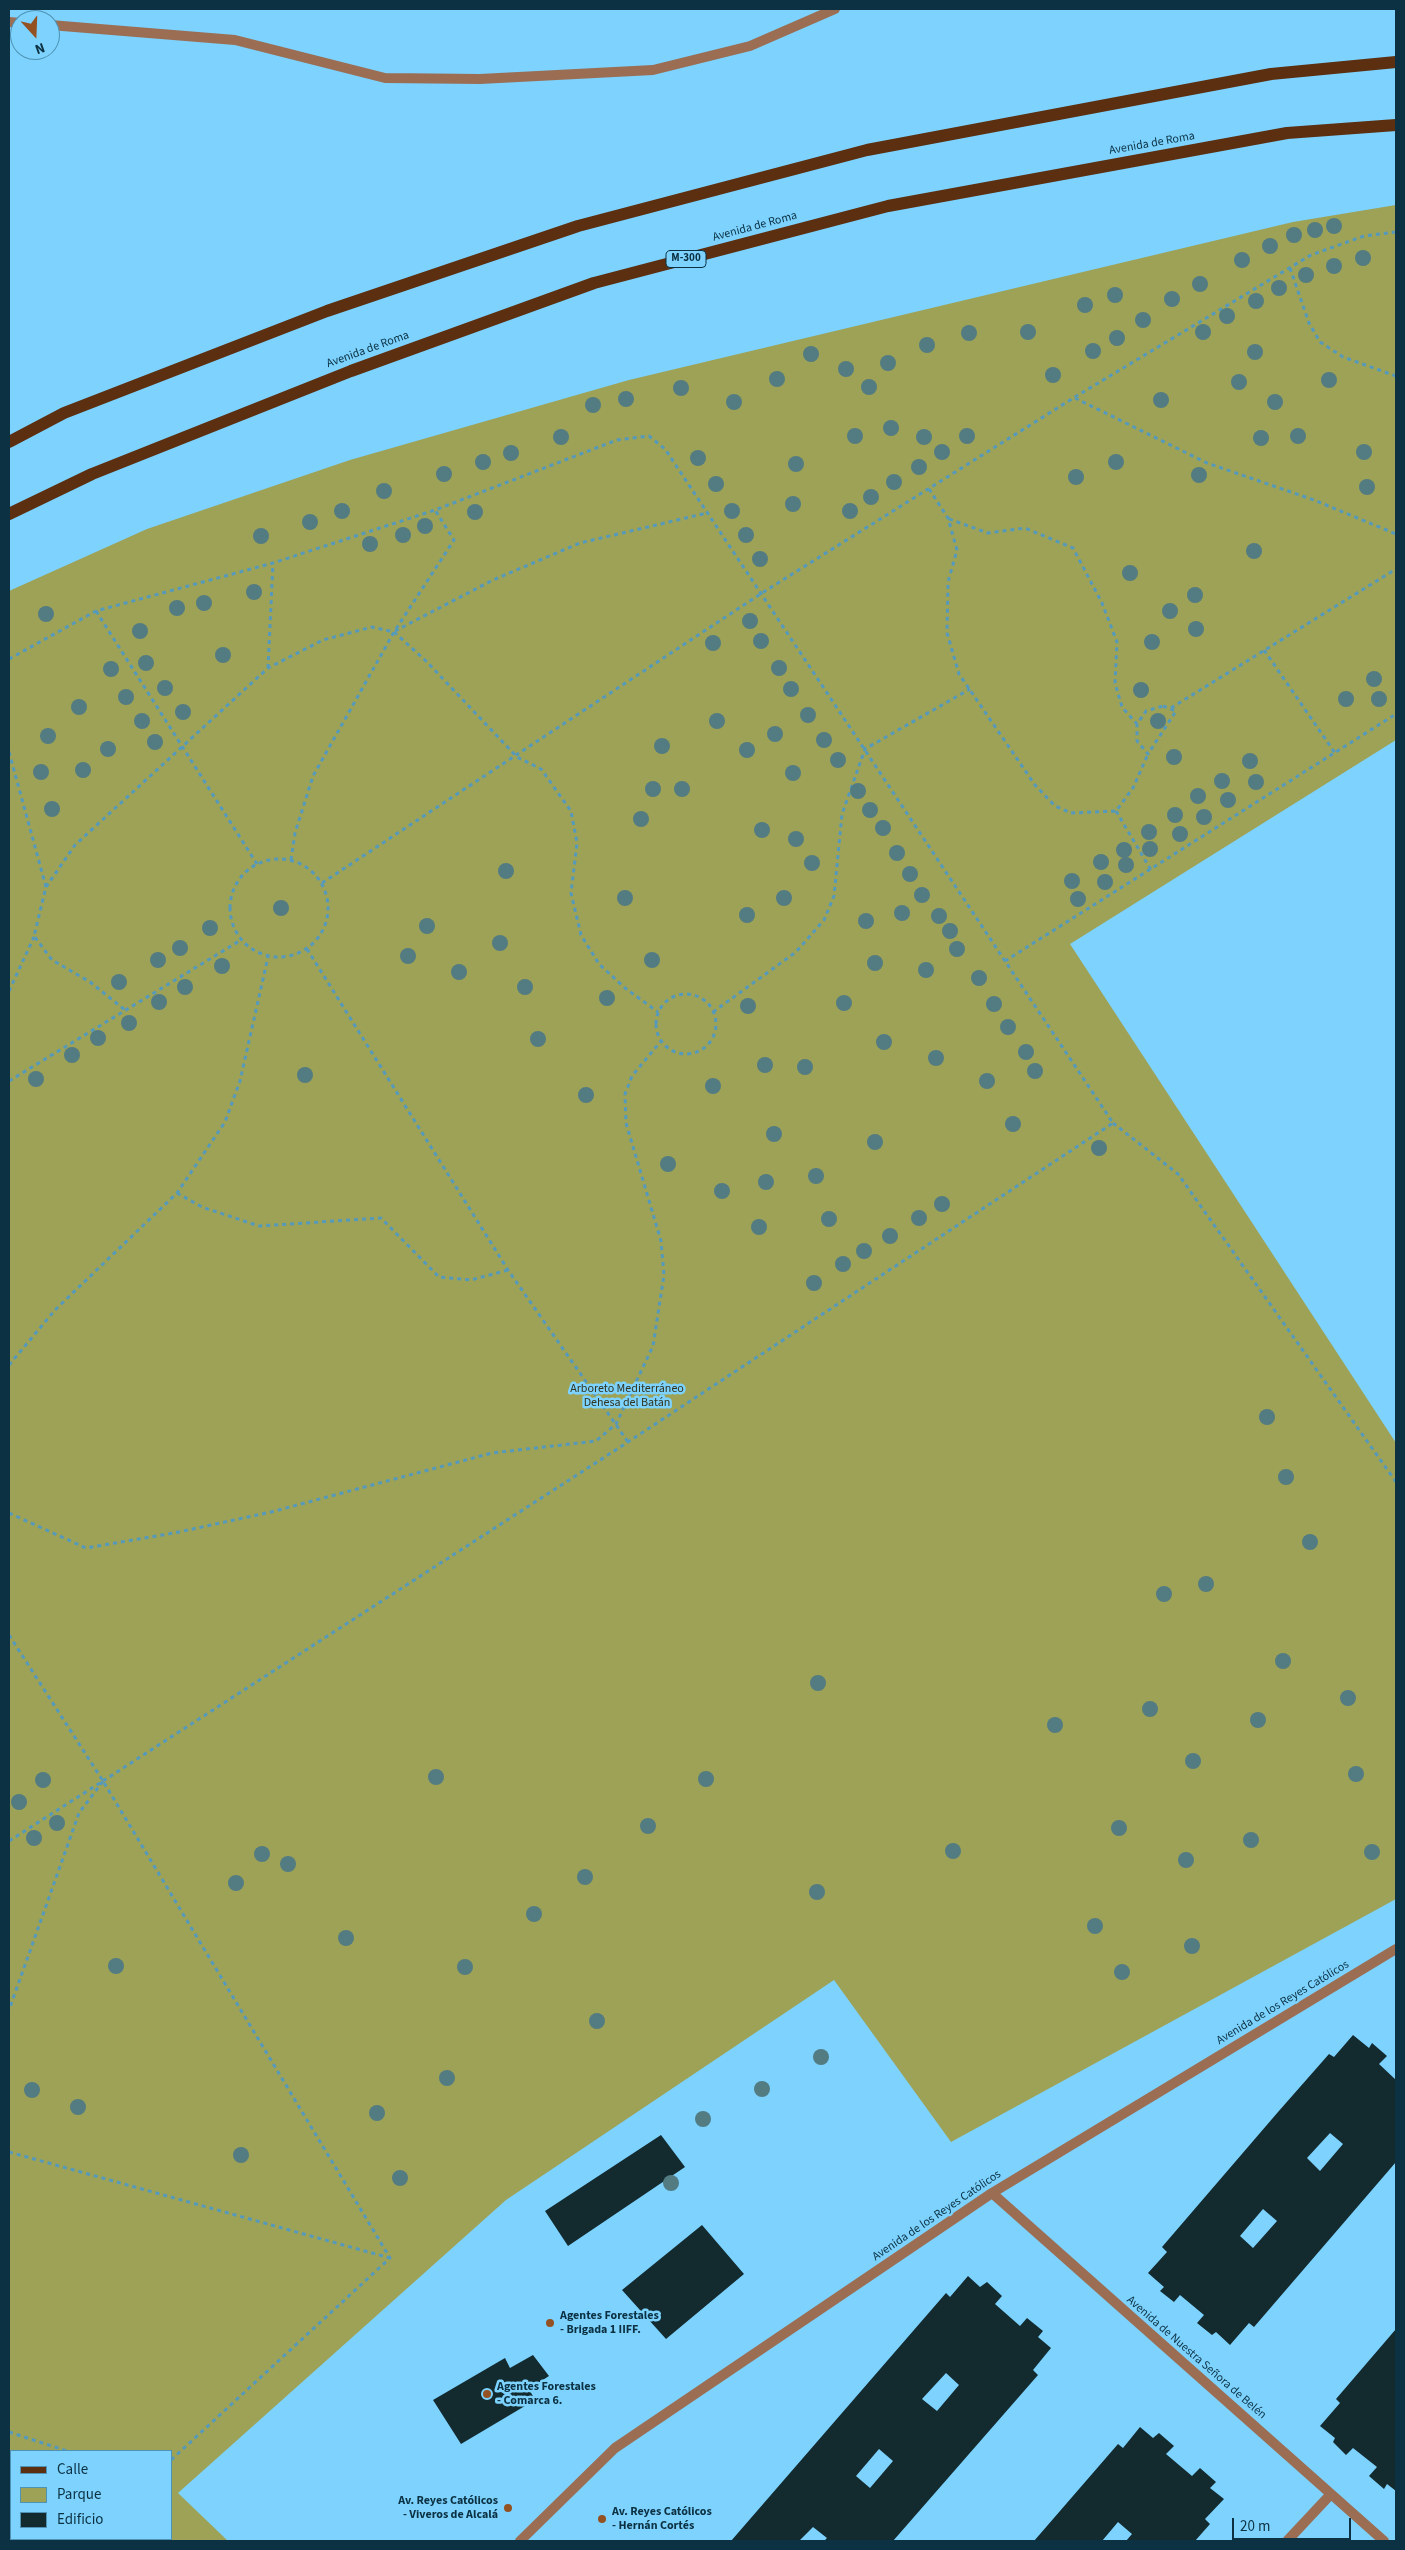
<!DOCTYPE html>
<meta charset="utf-8">
<style>
body{margin:0}
#map{position:relative;width:1405px;height:2550px;overflow:hidden;background:#7dd2fe;font-family:"Source Sans 3",sans-serif}
canvas{display:block}
.frame{position:absolute;inset:0;border:10px solid #0b3142;pointer-events:none}
.legend{position:absolute;left:10px;top:2450px;width:162px;height:90px;box-sizing:border-box;background:#7dd2fe;border:1px solid #4f92b3;margin:0;padding:6px 9px;list-style:none;font-size:15px;color:#0b3142}
.legend li{display:flex;align-items:center;gap:10px;height:25px}
.legend b{width:25px;border:1px solid #4f92b3}
.north{position:absolute;left:10px;top:10px;width:50px;height:50px;box-sizing:border-box;background:#7dd2fe;border:1px solid #4f92b3;border-radius:50%;rotate:160deg;font-size:14px;font-weight:700;line-height:20px;text-align:center;color:#0b3142}
.north::after{content:'';display:block;margin:auto;width:18px;height:22px;background:#945122;clip-path:polygon(50% 0,100% 100%,50% 72%,0 100%)}
.scale{position:absolute;left:1232px;top:2518px;width:119px;height:22px;box-sizing:border-box;border:2px solid #0b3142;border-top:0;padding-left:6px;font-size:15px;line-height:18px;white-space:nowrap;color:#0b3142;-webkit-text-stroke:4px #7dd2fe;paint-order:stroke}
</style>
<div id="map">
<canvas width="1405" height="2550"></canvas>
<div class="frame"></div>
<ul class="legend">
<li><b style="height:6px;background:#5b2f10"></b>Calle</li>
<li><b style="height:14px;background:#9da256"></b>Parque</li>
<li><b style="height:14px;background:#132a2f"></b>Edificio</li>
</ul>
<div class="north">N</div>
<div class="scale">20 m</div>
</div>
<script>
const ctx = document.querySelector('canvas').getContext('2d');
ctx.lineJoin = 'round';
function paint(path, color) { ctx.fillStyle = color; ctx.fill(path, 'evenodd'); }
const poly = rows => new Path2D(rows.map(r => 'M' + r).join(''));
function trace(path, color, width, dash) { ctx.strokeStyle = color; ctx.lineWidth = width; ctx.lineCap = dash ? 'butt' : 'round'; ctx.setLineDash(dash || []); ctx.stroke(path); }
function label(font, color, halo, rows, align = 'center') {
  ctx.font = font + ' "Source Sans 3",sans-serif'; ctx.lineWidth = 5; ctx.setLineDash([]); ctx.textBaseline = 'middle'; ctx.strokeStyle = halo; ctx.fillStyle = color; for (const [text, x, y, turn = 0] of rows) {
    ctx.save(); ctx.translate(x, y); ctx.rotate((+turn || 0) * Math.PI / 180); ctx.textAlign = isNaN(turn) ? turn : align; if (halo) ctx.strokeText(text, 0, 0); ctx.fillText(text, 0, 0); ctx.restore();
  }
}
const green = poly([
 [1396,205,1396,740,1070,944,1396,1443,1396,1899,951,2142,834,1980,506,2200,178,2493,228,2541,9,2541,9,591,147,529,350,460,629,380,1293,222],
 [171,2451,171,2539,11,2539,11,2451]
]);
const building = poly([
 [1353,2035,1369,2048,1372,2043,1387,2056,1379,2064,1396,2080,1396,2162,1254,2327,1249,2323,1230,2345,1216,2332,1212,2335,1197,2323,1204,2315,1180,2295,1174,2302,1160,2291,1164,2287,1148,2273,1167,2252,1162,2247,1278,2112,1329,2054,1334,2057],
 [1330,2133,1343,2144,1320,2171,1307,2158],
 [1263,2209,1277,2221,1253,2248,1240,2236],
 [661,2135,685,2167,568,2246,545,2211],
 [702,2225,744,2274,666,2339,622,2290],
 [968,2276,980,2287,987,2282,1002,2296,995,2304,1020,2326,1027,2318,1043,2331,1038,2337,1051,2348,1033,2370,1038,2375,893,2541,824,2541,827,2538,813,2527,799,2541,731,2541,946,2293,950,2297],
 [946,2373,959,2385,937,2411,922,2399],
 [879,2449,893,2461,870,2488,856,2476],
 [1396,2329,1396,2491,1387,2484,1384,2489,1369,2476,1377,2467,1353,2448,1346,2455,1333,2442,1335,2438,1320,2426,1340,2403,1336,2399],
 [533,2355,549,2376,529,2389,535,2400,461,2444,433,2400,505,2358,510,2368],
 [1140,2427,1153,2438,1159,2433,1174,2446,1166,2454,1192,2476,1200,2468,1216,2482,1210,2488,1224,2499,1205,2519,1210,2524,1195,2541,1126,2541,1132,2534,1118,2522,1102,2541,1034,2541,1118,2444,1123,2448]
]);
const path = poly([
 [1290,268,1309,323,1320,342,1343,357,1396,376],
 [1075,398,1207,463,1314,500,1396,534],
 [929,489,948,518,957,550,948,582,947,633,959,674,1035,785,1055,806,1071,813,1116,811,1133,788,1148,754],
 [949,519,988,533,1025,528,1073,548,1102,603,1117,642,1115,683,1122,707,1137,724],
 [96,611,257,864],
 [395,631,493,580,580,543,707,513],
 [1264,650,1335,753],
 [9,659,96,611,273,563,435,510,617,440,649,436,665,449,1005,961],
 [268,668,273,563],
 [1163,706,1176,711,1148,754,1137,741,1137,724,1146,711,1163,706],
 [1171,708,1396,569],
 [9,752,46,887,34,936,52,960,90,982,125,1010],
 [1116,811,1151,870],
 '230 908a49 49 0 1 1 98 0a49 49 0 1 1-98 0Z',
 [291,860,295,833,313,776,394,632,454,540,435,510],
 [322,883,762,593,1075,397,1311,255,1364,236,1396,232],
 [46,887,75,845,268,668,323,640,372,627,394,632,426,661,517,757,541,769,571,811,577,843,571,893,581,935,599,964,625,988,658,1012],
 [307,949,508,1270,628,1442],
 [9,991,34,937],
 '656 1024a30 30 0 1 1 60 0a30 30 0 1 1-60 0Z',
 [713,1012,796,952,824,920,834,896,842,814,865,749,970,689],
 [9,1081,241,940],
 [1113,1123,1178,1174,1396,1482],
 [177,1193,202,1207,259,1226,381,1218,439,1277,471,1280,508,1270],
 [9,1365,55,1310,177,1193,225,1122,240,1081,268,957],
 [9,1513,86,1548,174,1533,271,1512,492,1453,596,1441,616,1424,653,1346,664,1275,661,1241,626,1123,625,1094,632,1076,661,1041],
 [9,1635,103,1781,390,2258,171,2460],
 [103,1781,628,1442,1113,1123,1005,961,1396,714],
 [9,1841,103,1781,79,1813,9,2010],
 [9,2152,390,2258],
 [9,2432,67,2451],
 [84,2541,87,2539]
]);
const street = poly([
 [9,22,20,23],
 [50,25,235,40,385,78,480,79,653,70,750,46,835,9],
 [992,2193,1384,2541],
 [520,2541,615,2448,992,2193,1396,1949],
 [1287,2541,1331,2494]
]);
const primary = poly([
 [9,442,64,413,327,311,578,226,867,150,1271,74,1396,62],
 [9,514,92,474,351,371,594,283,888,206,1287,133,1396,125]
]);
const trees = [
 [1334,226],
 [1315,230],
 [1294,235],
 [1270,246],
 [1363,258],
 [1242,260],
 [1334,266],
 [1306,275],
 [1200,284],
 [1279,288],
 [1115,295],
 [1172,299],
 [1256,301],
 [1085,305],
 [1227,316],
 [1143,320],
 [1028,332],
 [1203,332],
 [969,333],
 [1117,338],
 [927,345],
 [1093,351],
 [1255,352],
 [811,354],
 [888,363],
 [846,369],
 [1053,375],
 [777,379],
 [1329,380],
 [1239,382],
 [869,387],
 [681,388],
 [626,399],
 [1161,400],
 [734,402],
 [1275,402],
 [593,405],
 [891,428],
 [855,436],
 [967,436],
 [1298,436],
 [561,437],
 [924,437],
 [1261,438],
 [942,452],
 [1364,452],
 [511,453],
 [698,458],
 [483,462],
 [1116,462],
 [796,464],
 [919,467],
 [444,474],
 [1199,475],
 [1076,477],
 [894,482],
 [716,484],
 [1367,487],
 [384,491],
 [871,497],
 [793,504],
 [342,511],
 [732,511],
 [850,511],
 [475,512],
 [310,522],
 [425,526],
 [403,535],
 [746,535],
 [261,536],
 [370,544],
 [1254,551],
 [760,559],
 [1130,573],
 [254,592],
 [1195,595],
 [204,603],
 [177,608],
 [1170,611],
 [46,614],
 [750,621],
 [1196,629],
 [140,631],
 [761,641],
 [1152,642],
 [713,643],
 [223,655],
 [146,663],
 [779,668],
 [111,669],
 [1374,679],
 [165,688],
 [791,689],
 [1141,690],
 [126,697],
 [1346,699],
 [1379,699],
 [79,707],
 [183,712],
 [808,715],
 [142,721],
 [717,721],
 [1158,721],
 [775,734],
 [48,736],
 [824,740],
 [155,742],
 [662,746],
 [108,749],
 [747,750],
 [1174,757],
 [838,760],
 [1250,761],
 [83,770],
 [41,772],
 [793,773],
 [1222,781],
 [1256,782],
 [653,789],
 [682,789],
 [858,791],
 [1198,796],
 [1228,800],
 [52,809],
 [870,810],
 [1175,815],
 [1204,817],
 [641,819],
 [883,828],
 [762,830],
 [1149,832],
 [1180,834],
 [796,839],
 [1150,849],
 [1124,850],
 [897,853],
 [1101,862],
 [812,863],
 [1126,865],
 [506,871],
 [910,874],
 [1072,881],
 [1105,882],
 [922,895],
 [625,898],
 [784,898],
 [1078,899],
 [281,908],
 [902,913],
 [747,915],
 [939,916],
 [866,921],
 [427,926],
 [210,928],
 [950,931],
 [500,943],
 [180,948],
 [957,949],
 [408,956],
 [158,960],
 [652,960],
 [875,963],
 [222,966],
 [926,970],
 [459,972],
 [979,978],
 [119,982],
 [185,987],
 [525,987],
 [607,998],
 [159,1002],
 [844,1003],
 [994,1004],
 [748,1006],
 [129,1023],
 [1008,1027],
 [98,1038],
 [538,1039],
 [884,1042],
 [1026,1052],
 [72,1055],
 [936,1058],
 [765,1065],
 [805,1067],
 [1035,1071],
 [305,1075],
 [36,1079],
 [987,1081],
 [713,1086],
 [586,1095],
 [1013,1124],
 [774,1134],
 [875,1142],
 [1099,1148],
 [668,1164],
 [816,1176],
 [766,1182],
 [722,1191],
 [942,1204],
 [919,1218],
 [829,1219],
 [759,1227],
 [890,1236],
 [864,1251],
 [843,1264],
 [814,1283],
 [1267,1417],
 [1286,1477],
 [1310,1542],
 [1206,1584],
 [1164,1594],
 [1283,1661],
 [818,1683],
 [1348,1698],
 [1150,1709],
 [1258,1720],
 [1055,1725],
 [1193,1761],
 [1356,1774],
 [436,1777],
 [706,1779],
 [43,1780],
 [19,1802],
 [57,1823],
 [648,1826],
 [1119,1828],
 [34,1838],
 [1251,1840],
 [953,1851],
 [1372,1852],
 [262,1854],
 [1186,1860],
 [288,1864],
 [585,1877],
 [236,1883],
 [817,1892],
 [534,1914],
 [1095,1926],
 [346,1938],
 [1192,1946],
 [116,1966],
 [465,1967],
 [1122,1972],
 [597,2021],
 [821,2057],
 [447,2078],
 [762,2089],
 [32,2090],
 [78,2107],
 [377,2113],
 [703,2119],
 [241,2155],
 [400,2178],
 [671,2183]
];
const markers = [
 [550,2323,5,"#945122"],
 [487,2394,5,"#945122"],
 [508,2508,5,"#945122"],
 [602,2519,5,"#945122"]
];
const shields = [
 [686,259,40]
];
const shieldNames = [
 ["M-300",686,259]
];
const streetNames = [
 ["Avenida de Roma",1152,144,-10],
 ["Avenida de Roma",755,227,-15],
 ["Avenida de Roma",368,350,-20],
 ["Avenida de los Reyes Católicos",1283,2003,-31],
 ["Avenida de los Reyes Católicos",937,2216,-34],
 ["Avenida de Nuestra Señora de Belén",1196,2358,41]
];
const parkNames = [
 ["Arboreto Mediterráneo",627,1389],
 ["Dehesa del Batán",627,1403]
];
const poiNames = [
 ["Agentes Forestales",560,2316],
 ["- Brigada 1 IIFF.",560,2330],
 ["Agentes Forestales",497,2387],
 ["- Comarca 6.",497,2401],
 ["Av. Reyes Católicos",498,2501,"right"],
 ["- Viveros de Alcalá",498,2515,"right"],
 ["Av. Reyes Católicos",612,2512],
 ["- Hernán Cortés",612,2526]
];
paint(green, '#9da256');
paint(building, '#132a2f');
trace(path, '#59b', 3, [4, 4]);
trace(street, '#9b6e54', 10);
trace(primary, '#5b2f10', 12);
ctx.fillStyle = '#537b82';
for (const [x, y] of trees) { ctx.beginPath(); ctx.arc(x, y, 8, 0, 2 * Math.PI); ctx.fill(); }
for (const [x, y, r, color] of markers) { const dot = new Path2D(); dot.arc(x, y, r, 0, 2 * Math.PI); ctx.fillStyle = color; ctx.fill(dot); trace(dot, '#7dd2fe', 2); }
for (const [x, y, w] of shields) { const box = new Path2D(); box.roundRect(x - w / 2, y - 8.5, w, 17, 4); ctx.fillStyle = '#7dd2fe'; ctx.fill(box); trace(box, '#0b3142', 1); }
label('bold 11px', '#0b3142', null, shieldNames);
label('12px', '#0b3142', '#7dd2fe', streetNames);
label('12px', '#31331d', '#7dd2fe', parkNames);
label('bold 12px', '#0b3142', '#7dd2fe', poiNames, 'left');
</script>
